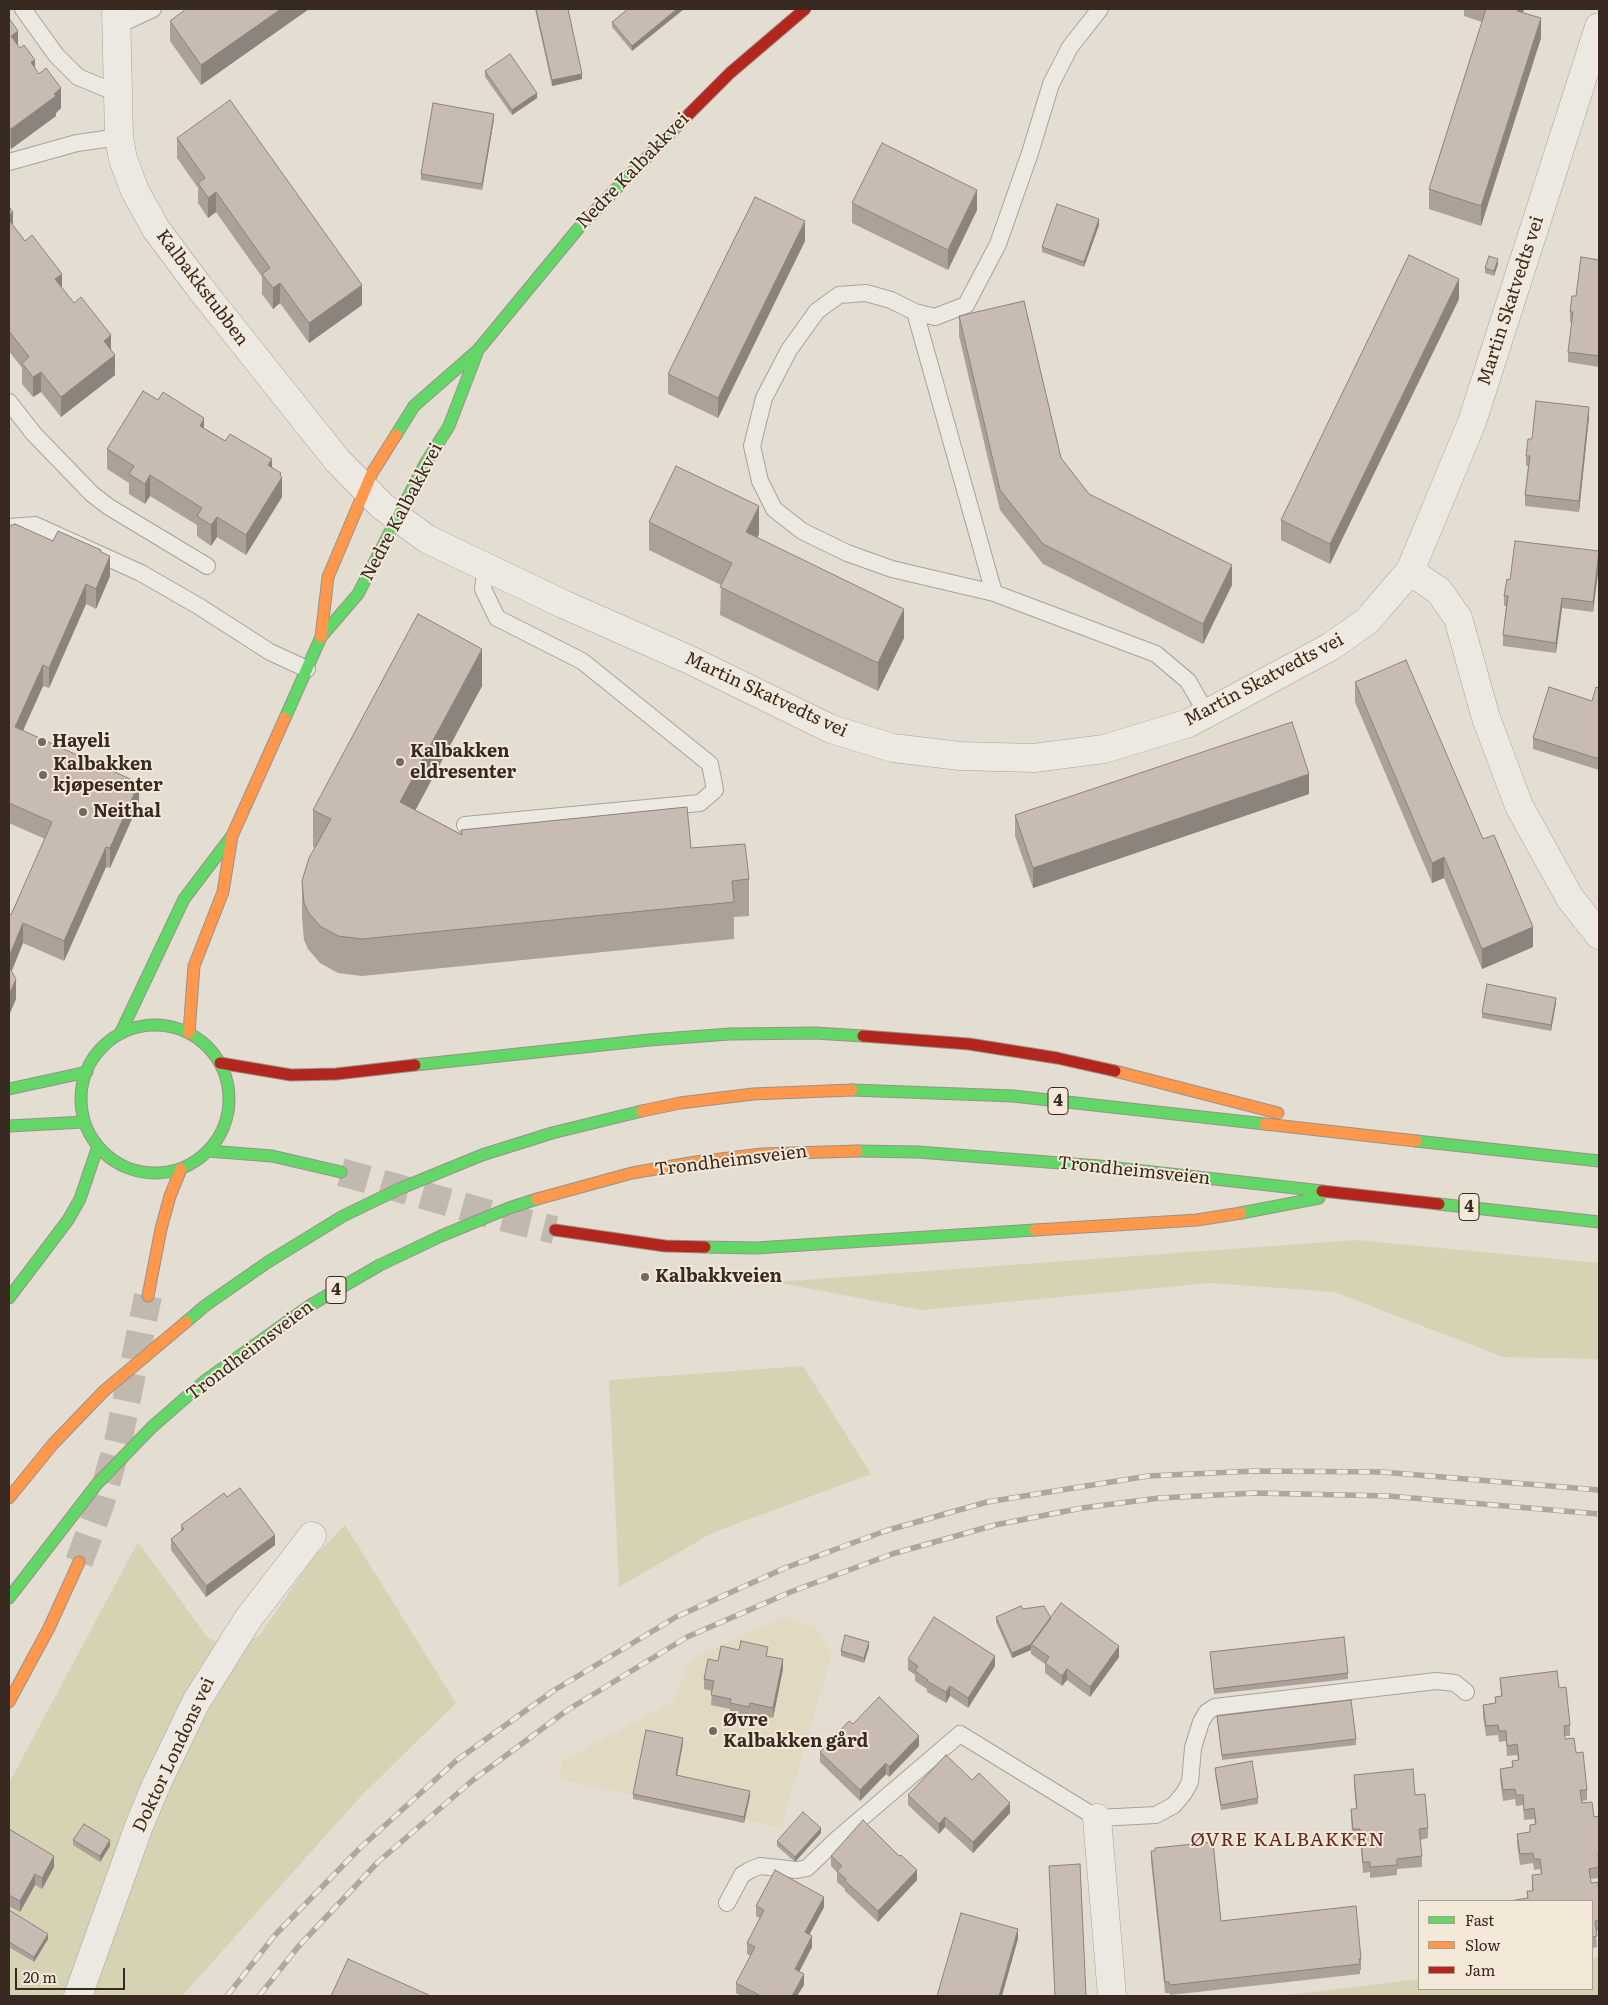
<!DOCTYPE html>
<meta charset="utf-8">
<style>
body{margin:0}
#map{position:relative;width:1608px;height:2005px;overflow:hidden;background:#e4ddd1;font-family:Literata,serif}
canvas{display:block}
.frame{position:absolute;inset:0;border:10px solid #392a21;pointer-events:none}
.legend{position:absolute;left:1418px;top:1900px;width:175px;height:90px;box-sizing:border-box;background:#f4e9d9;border:1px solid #a99d8f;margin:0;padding:6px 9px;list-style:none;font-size:15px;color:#392a21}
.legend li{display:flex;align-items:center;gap:10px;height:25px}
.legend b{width:25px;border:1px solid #a99d8f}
.scale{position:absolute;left:15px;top:1968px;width:110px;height:22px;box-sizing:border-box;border:2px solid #392a21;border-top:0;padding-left:6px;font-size:15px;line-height:18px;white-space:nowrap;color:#392a21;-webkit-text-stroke:4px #f4e9d9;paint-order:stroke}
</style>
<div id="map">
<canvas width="1608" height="2005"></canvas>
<div class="frame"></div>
<ul class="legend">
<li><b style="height:6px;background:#63d668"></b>Fast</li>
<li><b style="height:6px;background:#ff974d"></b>Slow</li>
<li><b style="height:6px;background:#b3261e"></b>Jam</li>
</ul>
<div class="scale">20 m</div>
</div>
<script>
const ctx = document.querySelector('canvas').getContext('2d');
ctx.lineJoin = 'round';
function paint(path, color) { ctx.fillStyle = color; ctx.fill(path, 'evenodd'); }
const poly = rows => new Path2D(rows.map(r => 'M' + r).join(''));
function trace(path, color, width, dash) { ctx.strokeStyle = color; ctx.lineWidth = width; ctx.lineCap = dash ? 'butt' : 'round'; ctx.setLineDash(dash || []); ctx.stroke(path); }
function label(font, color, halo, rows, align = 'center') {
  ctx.font = font + ' Literata,serif'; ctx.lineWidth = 4; ctx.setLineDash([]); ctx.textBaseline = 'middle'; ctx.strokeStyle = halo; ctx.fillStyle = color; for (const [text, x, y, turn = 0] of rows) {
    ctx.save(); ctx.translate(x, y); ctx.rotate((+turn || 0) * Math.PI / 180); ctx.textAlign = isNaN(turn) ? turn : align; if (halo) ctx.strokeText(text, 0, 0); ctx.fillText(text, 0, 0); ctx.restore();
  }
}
const farmland = poly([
 [783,1617,816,1627,832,1654,781,1828,559,1779,562,1761,672,1702,691,1659]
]);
const green = poly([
 [1356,1240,1599,1263,1599,1359,1503,1357,1334,1292,1210,1283,922,1310,775,1282],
 [803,1366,871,1474,712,1533,619,1587,609,1380],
 [345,1525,456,1703,362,1795,182,1996,9,1996,9,1783,138,1542,208,1638,232,1648,259,1636,313,1558],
 [1599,1957,1599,1996,1280,1996,1419,1979,1419,1989,1592,1989,1592,1958]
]);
const highwayTunnel = poly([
 [341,1172,497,1216,555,1230],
 [79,1562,100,1505,118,1442,148,1296]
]);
const lane = poly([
 [23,9,56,55,78,77,117,93],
 [1100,9,1070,47,1051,84,1030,153,998,244,966,305,935,317,915,312,891,300,866,293,839,295,817,311,789,350,764,398,752,446,760,481,774,509,802,531,847,553,892,569,994,593,1156,654,1188,681,1207,714],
 [116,26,153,9],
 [9,162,77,143,119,137],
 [915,312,994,593],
 [9,402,34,434,92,494,109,507,207,566],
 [9,527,35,525,141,573,200,607,270,652,307,669],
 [465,825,700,803,715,790,710,764,582,661,497,618,483,589,486,568],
 [727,1903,742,1875,750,1870,760,1866,797,1870,807,1868,836,1840,960,1734,1097,1818,1156,1815,1174,1805,1184,1793,1190,1782,1193,1748,1201,1722,1207,1712,1215,1707,1436,1681,1455,1683,1466,1692]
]);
const street = poly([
 [116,9,119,137,123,159,135,191,156,229,200,288,337,460,382,506,427,539,563,604,690,660,831,729,893,748,960,756,1034,758,1104,749,1189,723,1330,647,1367,621,1410,571,1472,422,1599,27],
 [1410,571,1439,591,1458,618,1486,718,1519,806,1570,898,1599,935],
 [1097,1818,1112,1996],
 [78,1996,139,1826,157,1783,196,1702,248,1619,312,1536]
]);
const fast = poly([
 [396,435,414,406,478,350,582,224,689,114],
 [285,718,321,637,358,594,425,464,449,426,477,353],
 '81 1099a74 74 0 1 1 148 0a74 74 0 1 1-148 0Z',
 [120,1034,184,899,231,837],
 [415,1065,649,1040,730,1034,815,1033,863,1036],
 [9,1089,87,1072],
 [852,1090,1013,1096,1265,1124],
 [9,1126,84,1122],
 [1416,1141,1599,1161],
 [208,1151,272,1156,341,1172],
 [857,1151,918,1152,1099,1166,1322,1191],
 [1439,1204,1599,1222],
 [1241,1213,1319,1198],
 [705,1247,756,1248,1035,1230],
 [9,1298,68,1220,80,1199,98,1146],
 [186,1322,206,1305,268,1262,343,1216,399,1189,482,1155,552,1133,642,1111],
 [9,1598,97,1484,152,1427,206,1380,309,1306,380,1265,441,1236,509,1208,537,1199]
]);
const slow = poly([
 [321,637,328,577,372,473,396,435],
 [189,1033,194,966,223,892,232,836,285,718],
 [1115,1071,1278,1113],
 [642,1111,680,1103,753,1094,852,1090],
 [1265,1124,1416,1141],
 [537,1199,632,1173,696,1162,762,1154,857,1151],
 [1035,1230,1197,1220,1241,1213],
 [148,1296,161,1229,170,1196,181,1169],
 [9,1498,53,1444,104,1391,186,1322],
 [9,1702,49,1628,79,1562]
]);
const jam = poly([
 [689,114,730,73,805,9],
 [863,1036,969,1044,1057,1058,1115,1071],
 [220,1063,291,1075,336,1074,415,1065],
 [1322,1191,1439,1204],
 [555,1230,665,1246,705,1247]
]);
const rail = poly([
 [227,1996,275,1935,360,1848,457,1760,553,1691,676,1617,785,1568,885,1531,987,1502,1148,1476,1255,1471,1382,1472,1599,1490],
 [259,1996,298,1947,378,1862,473,1780,566,1711,687,1637,793,1591,892,1554,995,1525,1082,1508,1159,1498,1256,1493,1389,1496,1599,1514]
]);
const wall = poly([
 [309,9,201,85,170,41,170,21],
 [535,9,568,9,582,79,552,86],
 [628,9,684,9,632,51,612,27,612,22],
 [1464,9,1524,9,1523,13,1541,38,1481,226,1429,209,1429,189,1482,22,1464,16],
 [9,18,18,46,35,68,61,108,56,113,56,116,11,149,9,146],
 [485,71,537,98,512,115,485,77],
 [494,119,482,190,421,180,421,174],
 [177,138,362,305,309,343,280,303,273,309,262,294,262,277,216,212,208,218,198,203,198,188,177,158],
 [852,203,977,210,948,270,852,223],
 [9,207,13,226,111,350,115,375,61,417,41,392,33,397,22,384,22,368,9,351],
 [1099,225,1084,267,1042,252,1042,247],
 [805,241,718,418,668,394,668,374],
 [1599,260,1599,367,1568,362,1568,352,1572,323,1570,322,1570,312,1576,296],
 [1498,264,1494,276,1485,273,1485,268],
 [1459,299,1330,564,1281,540,1281,520],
 [959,316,1061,458,1089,494,1232,585,1203,644,1043,564,1000,510,959,336],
 [1589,417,1579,512,1525,506,1525,495,1528,466,1526,466,1526,456,1532,439],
 [204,428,272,468,281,476,282,497,246,555,217,537,211,546,197,536,197,525,150,496,145,504,129,494,129,483,107,469,107,449],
 [649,522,759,534,757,538,904,638,878,691,720,615,721,585,649,550],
 [9,526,53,541,101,552,110,576,96,609,86,604,49,688,43,686,23,731,139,803,110,868,106,867,64,961,23,943,11,971,16,999,9,1015,9,914,11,915,45,839,9,823],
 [1599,551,1599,565,1593,612,1562,608,1556,653,1503,646,1503,635,1506,606,1504,606,1504,596,1510,580],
 [1355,682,1483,839,1533,947,1482,969,1444,878,1432,883,1355,702],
 [482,686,415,810,461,834,461,830,691,848,749,879,749,916,734,917,734,939,362,976,338,973,320,963,308,949,304,940,302,918,302,881,315,848,313,847,313,810],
 [1599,688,1599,770,1533,749,1533,738,1592,701],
 [1309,794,1033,888,1015,836,1015,815],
 [1556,1003,1551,1031,1482,1018,1482,1013],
 [227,1497,275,1545,206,1597,171,1550,171,1539,181,1532,181,1525],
 [1023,1609,1051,1618,1119,1657,1090,1697,1067,1680,1062,1686,1045,1673,1045,1664,1031,1654,1031,1650,1012,1658,996,1622,996,1617],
 [869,1647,864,1663,841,1656,841,1651],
 [1210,1652,1348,1673,1348,1679,1214,1694],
 [768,1656,783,1669,773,1718,750,1714,749,1717,730,1713,730,1709,711,1705,712,1691,704,1689,704,1679,718,1661],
 [908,1659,995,1666,968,1708,950,1696,946,1703,927,1692,927,1689,915,1681,915,1675,908,1670],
 [1500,1678,1559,1688,1570,1725,1570,1736,1565,1736,1565,1739,1576,1753,1587,1790,1587,1800,1582,1801,1582,1803,1594,1817,1599,1816,1599,1878,1591,1879,1591,1883,1599,1898,1599,1931,1596,1931,1597,1947,1592,1948,1592,1901,1527,1898,1527,1891,1532,1891,1532,1875,1541,1874,1540,1869,1534,1870,1533,1863,1520,1865,1517,1844,1517,1834,1530,1832,1530,1825,1535,1824,1534,1819,1524,1820,1523,1805,1516,1806,1515,1799,1503,1801,1500,1779,1500,1769,1512,1767,1512,1761,1518,1760,1517,1755,1507,1756,1506,1741,1499,1742,1498,1735,1486,1736,1483,1716,1483,1705,1495,1703,1495,1697,1501,1696],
 [1217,1716,1356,1739,1356,1745,1222,1760],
 [853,1724,919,1746,889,1777,886,1774,860,1801,820,1762,820,1752],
 [683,1743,677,1775,750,1796,744,1823,633,1799,633,1794],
 [1215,1768,1258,1798,1258,1804,1221,1810,1215,1773],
 [1354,1775,1415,1795,1428,1828,1428,1838,1420,1840,1422,1856,1422,1867,1397,1869,1397,1875,1370,1878,1370,1872,1363,1873,1360,1839,1353,1840,1351,1820,1351,1809,1356,1809,1354,1786],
 [972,1780,1010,1813,973,1853,945,1827,939,1834,908,1805,908,1795],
 [9,1829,54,1867,42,1889,35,1885,20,1912,9,1906],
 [821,1833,795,1862,777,1846,777,1841],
 [73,1840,110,1846,100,1862,73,1845],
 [1151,1851,1221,1921,1361,1959,1361,1970,1360,1970,1360,1974,1170,1995,1169,1993,1165,1993,1151,1861],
 [831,1856,917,1880,878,1922,845,1891,845,1889,837,1882,837,1872,831,1866],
 [756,1906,824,1907,809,1934,812,1947,799,1972,804,1985,797,1996,742,1996,736,1993,736,1983,751,1956,747,1954,747,1943,760,1918,756,1916],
 [9,1910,48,1939,34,1962,9,1947]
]);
const shadedWall = poly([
 [281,9,309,9,201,85,201,65],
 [677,9,684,9,632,51,632,46],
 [1518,9,1524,9,1517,31,1517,11],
 [1541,18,1541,38,1481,226,1481,206],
 [18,31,18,51,11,36],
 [35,60,35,80,31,62],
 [582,74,582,79,552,86,552,80],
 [61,88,61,108,56,113,56,116,11,149,11,129],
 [537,93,537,98,512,115,512,110],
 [494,114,494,119,482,190,482,184],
 [977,190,977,210,948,270,948,250],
 [216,192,216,212,208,218,208,198],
 [13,212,13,232,9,235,9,215],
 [1099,219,1099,225,1084,267,1084,262],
 [805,221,805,241,718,418,718,398],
 [1498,259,1498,264,1494,276,1494,271],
 [62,274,62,294,55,279],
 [1459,279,1459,299,1330,564,1330,544],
 [280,283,280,303,273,309,273,288],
 [362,285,362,305,309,343,309,323],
 [111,335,111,355,104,341],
 [115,355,115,375,61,417,61,397],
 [41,372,41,392,33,397,33,377],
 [1589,407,1589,417,1579,512,1579,501],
 [204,418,204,438,200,426],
 [272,459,272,480,268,465],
 [281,473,281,478,282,477,282,497,246,555,246,535],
 [150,475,150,496,145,504,145,484],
 [759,506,759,534,746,561,746,532],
 [217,517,217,537,211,546,211,525],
 [1599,555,1599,565,1593,612,1593,602],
 [110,556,110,576,96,609,96,589],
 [1232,565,1232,585,1203,644,1203,624],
 [86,584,86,604,49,688,49,668],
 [1562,598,1562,608,1556,653,1556,643],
 [904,609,904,638,878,691,878,663],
 [482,649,482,686,400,839,400,802],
 [43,665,43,686,15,748,15,727],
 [1309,774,1309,794,1033,888,1033,868],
 [139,783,139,803,110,868,110,848],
 [106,847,106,867,64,961,64,941],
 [1444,857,1444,878,1432,883,1432,863],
 [23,923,23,943,9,978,9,957],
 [1533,927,1533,947,1482,969,1482,949],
 [16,979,16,999,9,1015,9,995],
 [1556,998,1556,1003,1551,1031,1551,1025],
 [275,1535,275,1545,206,1597,206,1586],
 [869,1642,869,1647,864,1663,864,1658],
 [1031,1644,1031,1650,1012,1658,1012,1653],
 [1119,1646,1119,1657,1090,1697,1090,1687],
 [995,1656,995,1666,968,1708,968,1698],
 [783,1659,783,1669,773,1718,773,1708],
 [1067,1669,1067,1680,1062,1686,1062,1676],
 [950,1686,950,1696,946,1703,946,1692],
 [919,1736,919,1746,889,1777,889,1767],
 [683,1738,683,1743,676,1780,676,1775],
 [886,1763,886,1774,860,1801,860,1790],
 [750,1791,750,1796,744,1823,744,1817],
 [1010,1803,1010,1813,973,1853,973,1842],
 [945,1817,945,1827,939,1834,939,1824],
 [821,1828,821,1833,795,1862,795,1857],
 [110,1840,110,1846,100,1862,100,1856],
 [54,1856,54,1867,42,1889,42,1878],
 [917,1870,917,1880,878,1922,878,1911],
 [35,1874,35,1885,20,1912,20,1901],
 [824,1897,824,1907,805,1943,805,1932],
 [1018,1929,1018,1939,1002,1996,999,1996],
 [48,1934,48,1939,34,1962,34,1957],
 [812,1936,812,1947,795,1980,795,1969],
 [804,1974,804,1985,797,1996,792,1996]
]);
const building = poly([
 [186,9,281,9,201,65,170,21,186,9],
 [536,9,568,9,582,74,552,80,536,9],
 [628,9,677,9,632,46,612,22,628,9],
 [1486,9,1518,9,1517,11,1541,18,1481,206,1429,189,1486,9],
 [9,18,18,31,11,36,20,48,24,45,35,60,31,62,39,74,46,68,61,88,54,94,56,96,11,129,9,126,9,18],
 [510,54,537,93,512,110,485,71,510,54],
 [230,100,362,285,309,323,280,283,273,288,262,274,270,268,216,192,208,198,198,183,205,178,177,138,230,100],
 [433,103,494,114,482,184,421,174,433,103],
 [882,143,977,190,948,250,852,203,882,143],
 [755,197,805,221,718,398,668,374,755,197],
 [1057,204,1099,219,1084,262,1042,247,1057,204],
 [9,207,13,212,9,215,9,207],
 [9,220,25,241,32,235,62,274,55,279,74,303,81,297,111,335,104,341,115,355,61,397,41,372,33,377,22,363,29,357,9,331,9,220],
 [1409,255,1459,279,1330,544,1281,520,1409,255],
 [1489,256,1498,259,1494,271,1485,268,1489,256],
 [1581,257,1599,260,1599,356,1568,352,1573,312,1570,312,1572,296,1576,296,1581,257],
 [1024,301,1061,458,1089,494,1232,565,1203,624,1043,544,1000,490,959,316,1024,301],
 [143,391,158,400,163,392,204,418,200,426,225,441,230,434,272,459,268,465,281,473,280,475,282,477,246,535,217,517,211,525,197,516,202,508,150,475,145,484,129,474,134,466,107,449,143,391],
 [1536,401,1589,407,1579,501,1525,495,1530,456,1526,456,1528,439,1532,439,1536,401],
 [676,466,759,506,746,532,904,609,878,663,720,587,732,563,649,522,676,466],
 [15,524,53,541,58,531,101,550,101,552,110,556,96,589,86,584,49,668,43,665,15,727,139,783,110,848,106,847,64,941,23,923,9,957,9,914,11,915,52,822,9,803,9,526,15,524],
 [1515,541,1599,551,1593,602,1562,598,1556,643,1503,635,1508,596,1504,596,1507,579,1510,580,1515,541],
 [418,614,482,649,400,802,462,835,461,830,687,807,691,848,745,844,749,879,732,881,734,902,362,939,338,936,320,926,308,912,304,903,302,881,309,858,331,819,313,810,418,614],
 [1406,660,1483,839,1494,835,1533,927,1482,949,1444,857,1432,863,1355,682,1406,660],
 [1549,687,1592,701,1596,687,1599,688,1599,759,1533,738,1549,687],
 [1292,722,1309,774,1033,868,1015,815,1292,722],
 [9,967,16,979,9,995,9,967],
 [1487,984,1556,998,1551,1025,1482,1013,1487,984],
 [240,1488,275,1535,206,1586,171,1539,184,1529,181,1525,224,1493,227,1497,240,1488],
 [1061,1603,1119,1646,1090,1687,1067,1669,1062,1676,1045,1663,1049,1657,1031,1644,1061,1603],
 [1021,1606,1023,1609,1044,1606,1051,1618,1032,1644,1012,1653,996,1617,1021,1606],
 [934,1617,995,1656,968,1698,950,1686,946,1692,927,1681,928,1680,915,1671,918,1666,908,1659,934,1617],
 [845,1635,869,1642,864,1658,841,1651,845,1635],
 [1344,1637,1348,1673,1214,1689,1210,1652,1344,1637],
 [741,1641,768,1647,766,1656,783,1659,773,1708,750,1703,749,1707,730,1703,731,1699,711,1695,714,1681,704,1679,708,1659,718,1661,721,1646,739,1650,741,1641],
 [1557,1671,1559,1688,1566,1687,1570,1725,1564,1726,1565,1739,1574,1738,1576,1753,1583,1752,1587,1790,1580,1790,1582,1803,1592,1802,1594,1817,1599,1816,1599,1854,1598,1854,1599,1867,1589,1869,1591,1883,1598,1882,1599,1898,1599,1920,1595,1921,1597,1936,1592,1937,1592,1901,1515,1901,1515,1900,1528,1898,1527,1891,1533,1891,1532,1875,1542,1874,1540,1859,1534,1859,1533,1853,1520,1854,1517,1834,1530,1832,1530,1825,1536,1824,1534,1808,1524,1810,1523,1795,1516,1795,1515,1789,1503,1790,1500,1769,1513,1767,1512,1761,1519,1760,1517,1744,1507,1746,1506,1731,1499,1731,1498,1725,1486,1726,1483,1705,1496,1703,1495,1697,1502,1696,1500,1678,1557,1671],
 [879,1697,919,1736,889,1767,886,1763,860,1790,820,1752,849,1721,853,1724,879,1697],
 [1351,1700,1356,1739,1222,1755,1217,1716,1351,1700],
 [646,1730,683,1738,676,1775,750,1791,744,1817,633,1794,646,1730],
 [946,1755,972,1780,979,1773,1010,1803,973,1842,945,1817,939,1824,908,1795,946,1755],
 [1252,1761,1258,1798,1221,1805,1215,1768,1252,1761],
 [1413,1769,1415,1795,1425,1794,1428,1828,1419,1829,1422,1856,1397,1859,1397,1865,1370,1867,1370,1862,1363,1862,1360,1829,1353,1829,1351,1809,1357,1809,1354,1775,1413,1769],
 [803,1812,821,1828,795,1857,777,1841,803,1812],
 [863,1820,899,1856,901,1855,917,1870,878,1911,845,1881,846,1879,837,1871,842,1866,831,1856,863,1820],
 [84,1824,110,1840,100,1856,73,1840,84,1824],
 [9,1829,54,1856,42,1878,35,1874,20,1901,9,1895,9,1829],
 [1213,1842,1221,1921,1356,1906,1361,1959,1359,1959,1360,1964,1170,1985,1169,1982,1165,1982,1151,1851,1155,1851,1155,1848,1213,1842],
 [1080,1864,1086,1996,1055,1996,1049,1866,1080,1864],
 [775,1870,824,1897,805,1932,812,1936,795,1969,804,1974,792,1996,761,1996,736,1983,755,1947,747,1943,764,1910,756,1906,775,1870],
 [9,1910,48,1934,34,1957,9,1942,9,1910],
 [961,1913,1018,1929,999,1996,937,1996,961,1913],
 [348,1959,431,1996,331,1996,348,1959]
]);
const markers = [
 [42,742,5,"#75695f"],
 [400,762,5,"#75695f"],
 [43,775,5,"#75695f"],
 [83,812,5,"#75695f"],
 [645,1277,5,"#75695f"],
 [713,1731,5,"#75695f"]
];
const shields = [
 [1058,1101,20],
 [1469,1207,20],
 [336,1290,20]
];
const shieldNames = [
 ["4",1058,1101],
 ["4",1469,1207],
 ["4",336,1290]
];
const streetNames = [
 ["Nedre Kalbakkvei",633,171,-46],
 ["Kalbakkstubben",202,288,53],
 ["Martin Skatvedts vei",1511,301,-72],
 ["Nedre Kalbakkvei",402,512,-62],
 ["Martin Skatvedts vei",1264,680,-28],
 ["Martin Skatvedts vei",766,695,25],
 ["Trondheimsveien",731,1161,-7],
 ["Trondheimsveien",1134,1171,6],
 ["Trondheimsveien",250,1351,-37],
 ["Doktor Londons vei",174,1755,-65]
];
const poiNames = [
 ["Hayeli",52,742],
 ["Kalbakken",410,752],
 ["eldresenter",410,773],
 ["Kalbakken",53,765],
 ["kjøpesenter",53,786],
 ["Neithal",93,812],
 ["Kalbakkveien",655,1277],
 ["Øvre",723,1721],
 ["Kalbakken gård",723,1742]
];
const neighbourhoodNames = [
 ["ØVRE KALBAKKEN",1288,1840]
];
paint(farmland, '#e2d9c3');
paint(green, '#d6d3b5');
trace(highwayTunnel, '#c2b9ae', 28, [28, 14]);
trace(lane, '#aaa299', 18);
trace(street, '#aaa299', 29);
trace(fast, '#99928a', 13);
trace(slow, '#99928a', 13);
trace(jam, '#99928a', 13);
trace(lane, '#ece8e2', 16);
trace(street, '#ece8e2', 28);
trace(fast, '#63d668', 11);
trace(slow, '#ff974d', 11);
trace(jam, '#b3261e', 11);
trace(rail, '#ada7a1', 5.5);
trace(rail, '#f4e9d9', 4, [11]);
paint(wall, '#aca199');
paint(shadedWall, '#8c837d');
paint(building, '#c8bbb2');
trace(building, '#8c837d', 1);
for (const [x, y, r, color] of markers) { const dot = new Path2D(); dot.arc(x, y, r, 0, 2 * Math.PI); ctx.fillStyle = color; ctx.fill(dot); trace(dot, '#f4e9d9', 2); }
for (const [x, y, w] of shields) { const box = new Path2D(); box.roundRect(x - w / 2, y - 13.5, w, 27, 4); ctx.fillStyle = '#f4e9d9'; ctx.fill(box); trace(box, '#392a21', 1); }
label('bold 16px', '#392a21', null, shieldNames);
label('18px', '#392a21', '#f4e9d9', streetNames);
label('bold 18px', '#392a21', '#f4e9d9', poiNames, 'left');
ctx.letterSpacing = '1px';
label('19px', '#632a24', '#f4e9d9', neighbourhoodNames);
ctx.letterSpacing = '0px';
</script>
